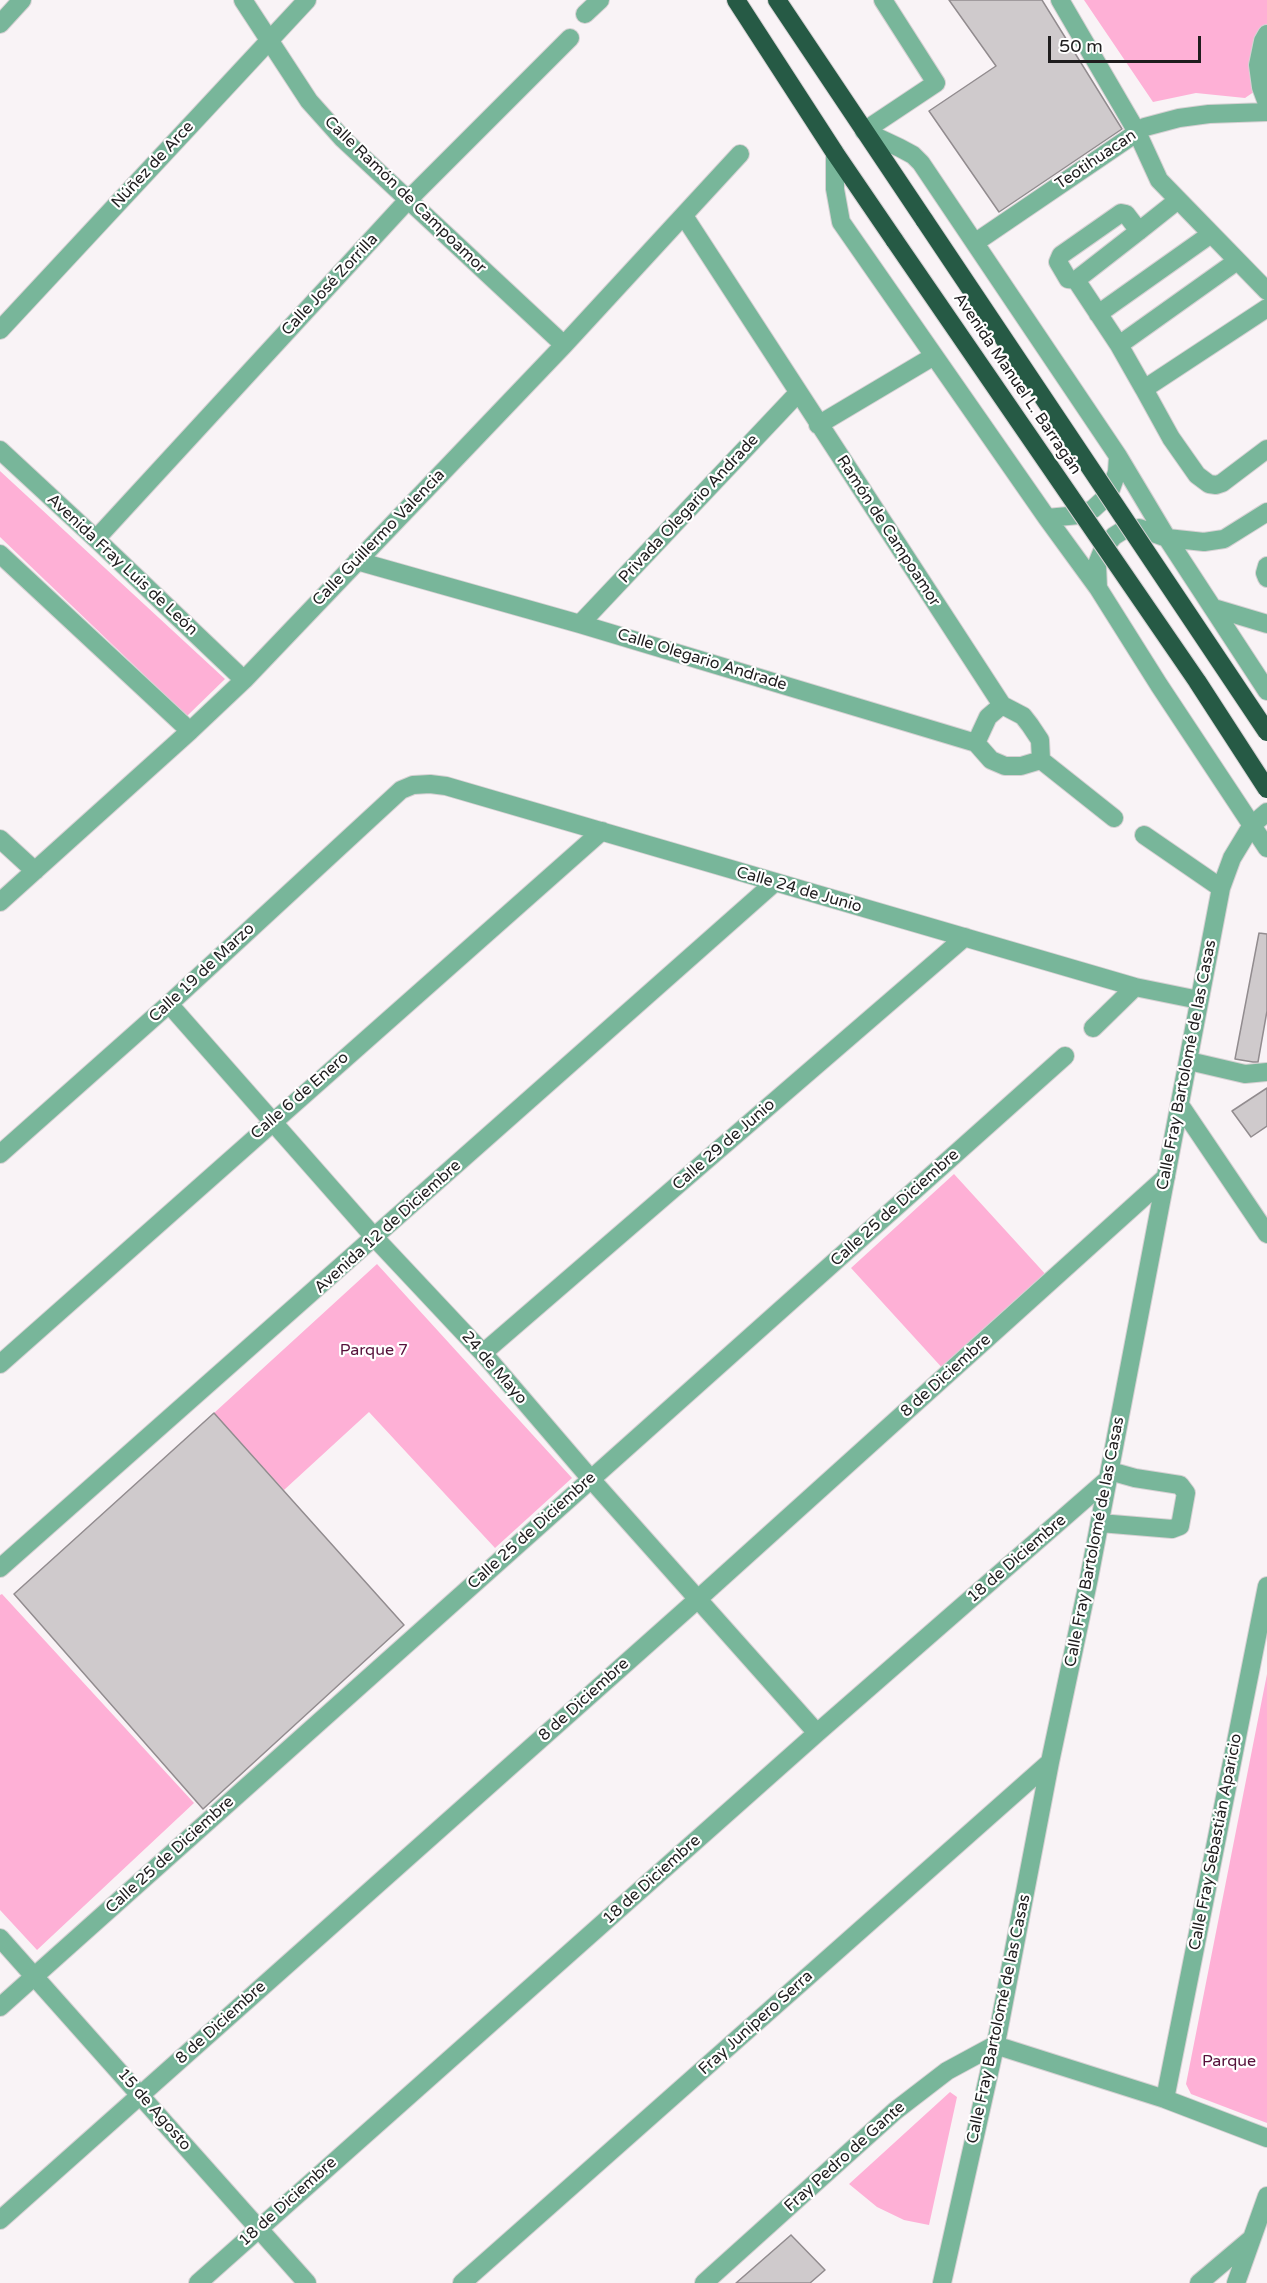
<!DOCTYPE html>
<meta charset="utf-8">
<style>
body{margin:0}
#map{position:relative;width:1267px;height:2283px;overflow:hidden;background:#f9f3f6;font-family:"Varela Round",sans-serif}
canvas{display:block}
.scale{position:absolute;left:1048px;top:36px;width:153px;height:27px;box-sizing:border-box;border:3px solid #1f1d1e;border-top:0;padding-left:8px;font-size:18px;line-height:21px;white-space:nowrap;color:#1f1d1e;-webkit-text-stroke:4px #fff;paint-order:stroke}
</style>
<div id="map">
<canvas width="1267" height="2283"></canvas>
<div class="scale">50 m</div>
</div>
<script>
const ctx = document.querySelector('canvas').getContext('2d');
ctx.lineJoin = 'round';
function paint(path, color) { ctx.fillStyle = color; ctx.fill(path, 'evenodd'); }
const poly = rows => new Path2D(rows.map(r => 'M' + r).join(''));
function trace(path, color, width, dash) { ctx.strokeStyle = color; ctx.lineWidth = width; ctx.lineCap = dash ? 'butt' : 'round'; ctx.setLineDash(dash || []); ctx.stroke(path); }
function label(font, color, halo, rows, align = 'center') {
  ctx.font = font + ' "Varela Round",sans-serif'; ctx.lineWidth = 4.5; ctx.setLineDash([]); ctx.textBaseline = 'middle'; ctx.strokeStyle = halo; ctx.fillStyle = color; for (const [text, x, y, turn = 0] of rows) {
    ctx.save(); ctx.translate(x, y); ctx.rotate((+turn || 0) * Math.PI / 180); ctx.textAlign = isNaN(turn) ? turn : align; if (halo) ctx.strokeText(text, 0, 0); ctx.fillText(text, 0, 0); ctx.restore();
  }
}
const green = poly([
 [1084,0,1267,0,1267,51,1261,87,1245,98,1196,93,1153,102],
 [0,471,225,679,187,716,0,537],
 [954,1174,1048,1277,945,1371,851,1268],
 [377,1264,572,1478,495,1548,369,1412,284,1490,214,1413],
 [2,1594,194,1803,37,1950,0,1910,0,1595],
 [1267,1674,1267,2123,1191,2094,1186,2084],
 [950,2092,957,2097,929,2225,904,2220,877,2207,849,2184]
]);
const building = poly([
 [949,0,1042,0,1122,129,999,212,929,111,996,66,949,0],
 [1259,933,1267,934,1267,1011,1258,1062,1253,1062,1235,1059,1259,933],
 [1267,1088,1267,1126,1251,1137,1232,1111,1267,1088],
 [214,1413,404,1625,203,1809,14,1594,214,1413],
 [791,2235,825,2270,810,2283,736,2283,791,2235]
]);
const minor = poly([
 [243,0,309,101,343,139,564,345],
 [1060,0,1137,132,1159,180,1267,291],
 [585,14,600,0],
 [0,24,22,0],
 [1267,34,1263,41,1258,65,1261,87,1267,103],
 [864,131,900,148,913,155,921,163,1118,456,1167,538,1267,691],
 [864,131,936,83,883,0],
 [835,153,835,189,841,222,1047,518,1098,588,1159,685,1267,848],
 [684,216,1002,705,1023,716,1030,725,1040,740,1041,760,1114,818],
 [1139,231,1126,214,1121,213,1061,255,1058,262,1068,279,1076,280,1139,231,1178,200],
 [976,242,1145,127,1179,118,1209,114,1267,112],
 [1076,280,1119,345,1237,261],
 [1267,308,1144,389,1171,438,1197,475,1209,484,1216,485,1222,483,1267,449],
 [1098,314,1211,234],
 [0,330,307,0],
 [1119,345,1144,389],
 [818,425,934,356],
 [0,450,96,539,244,680],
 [1047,518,1079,515,1093,509,1105,498,1111,489,1117,472,1118,456],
 [96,539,407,201,570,38],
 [0,554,190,731],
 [357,561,580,624,976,743,991,760,1005,766,1021,766,1041,760],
 [1267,566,1265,573,1267,578],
 [1098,588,1097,564,1103,549,1114,536,1122,531,1139,528,1167,538,1204,542,1224,539,1267,512],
 [1214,608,1267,624],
 [580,624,798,393],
 [976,743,988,717,1002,705],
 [1144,835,1221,888],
 [0,839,35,871],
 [0,902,190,731,244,680,564,345,740,154],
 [169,1004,375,1238,483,1353,590,1478,817,1733],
 [1093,1028,1135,987],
 [1189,1061,1245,1074,1267,1072],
 [1180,1105,1267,1234],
 [0,1154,169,1004,401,790,413,785,430,784,446,786,1135,987,1199,1000],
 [483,1353,965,937],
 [0,1364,602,831],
 [1100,1523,1172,1529,1180,1526,1186,1493,1180,1485,1135,1478,1110,1471],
 [0,1568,774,883],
 [0,1938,307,2283],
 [0,2007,1065,1056],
 [1165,2099,1267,1586],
 [0,2220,698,1599,1166,1177],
 [198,2283,817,1733,1108,1479],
 [462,2283,1050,1762],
 [704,2283,895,2111,947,2071,995,2045,1165,2099,1267,2138],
 [942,2283,998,2033,1050,1762,1089,1578,1221,888,1232,858,1252,825,1267,812],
 [1199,2283,1251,2239],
 [1236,2283,1267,2196]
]);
const highway = poly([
 [736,0,835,153,895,241],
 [777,0,925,221]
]);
const highwayBridge = poly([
 [925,221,1267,732],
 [895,241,1197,681,1267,789]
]);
const streetNames = [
 ["Teotihuacan",1096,160,-34],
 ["Núñez de Arce",153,165,-47],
 ["Calle Ramón de Campoamor",405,195,44],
 ["Calle José Zorrilla",330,285,-47],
 ["Avenida Manuel L. Barragán",1017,384,56],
 ["Privada Olegario Andrade",689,509,-47],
 ["Ramón de Campoamor",888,531,57],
 ["Calle Guillermo Valencia",379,538,-46],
 ["Avenida Fray Luis de León",122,565,43],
 ["Calle Olegario Andrade",702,660,17],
 ["Calle 24 de Junio",799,890,16],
 ["Calle 19 de Marzo",202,973,-43],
 ["Calle Fray Bartolomé de las Casas",1187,1065,-79],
 ["Calle 6 de Enero",300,1096,-41],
 ["Calle 29 de Junio",724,1145,-41],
 ["Calle 25 de Diciembre",895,1208,-42],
 ["Avenida 12 de Diciembre",388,1227,-42],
 ["24 de Mayo",494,1368,49],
 ["8 de Diciembre",946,1376,-42],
 ["Calle 25 de Diciembre",532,1531,-42],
 ["Calle Fray Bartolomé de las Casas",1095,1542,-79],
 ["18 de Diciembre",1017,1559,-41],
 ["8 de Diciembre",584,1700,-42],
 ["Calle Fray Sebastián Aparicio",1216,1842,-79],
 ["Calle 25 de Diciembre",170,1855,-42],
 ["18 de Diciembre",652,1880,-42],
 ["Calle Fray Bartolomé de las Casas",999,2019,-78],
 ["8 de Diciembre",221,2023,-42],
 ["Fray Junípero Serra",756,2023,-42],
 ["15 de Agosto",154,2110,49],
 ["Fray Pedro de Gante",845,2157,-42],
 ["18 de Diciembre",288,2202,-42]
];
const parkNames = [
 ["Parque 7",374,1351],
 ["Parque",1229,2062]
];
paint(green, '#feb0d6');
paint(building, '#cfcacc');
trace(building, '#928c8f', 1.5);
trace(minor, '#d6d1d3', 20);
trace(highway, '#d6d1d3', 20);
trace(minor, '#78b69a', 18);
trace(highway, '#265a45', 18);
trace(highwayBridge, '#d6d1d3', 20, []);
trace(highwayBridge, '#265a45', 18);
label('16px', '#1f1d1e', '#fff', streetNames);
label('16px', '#56103a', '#fff', parkNames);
</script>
